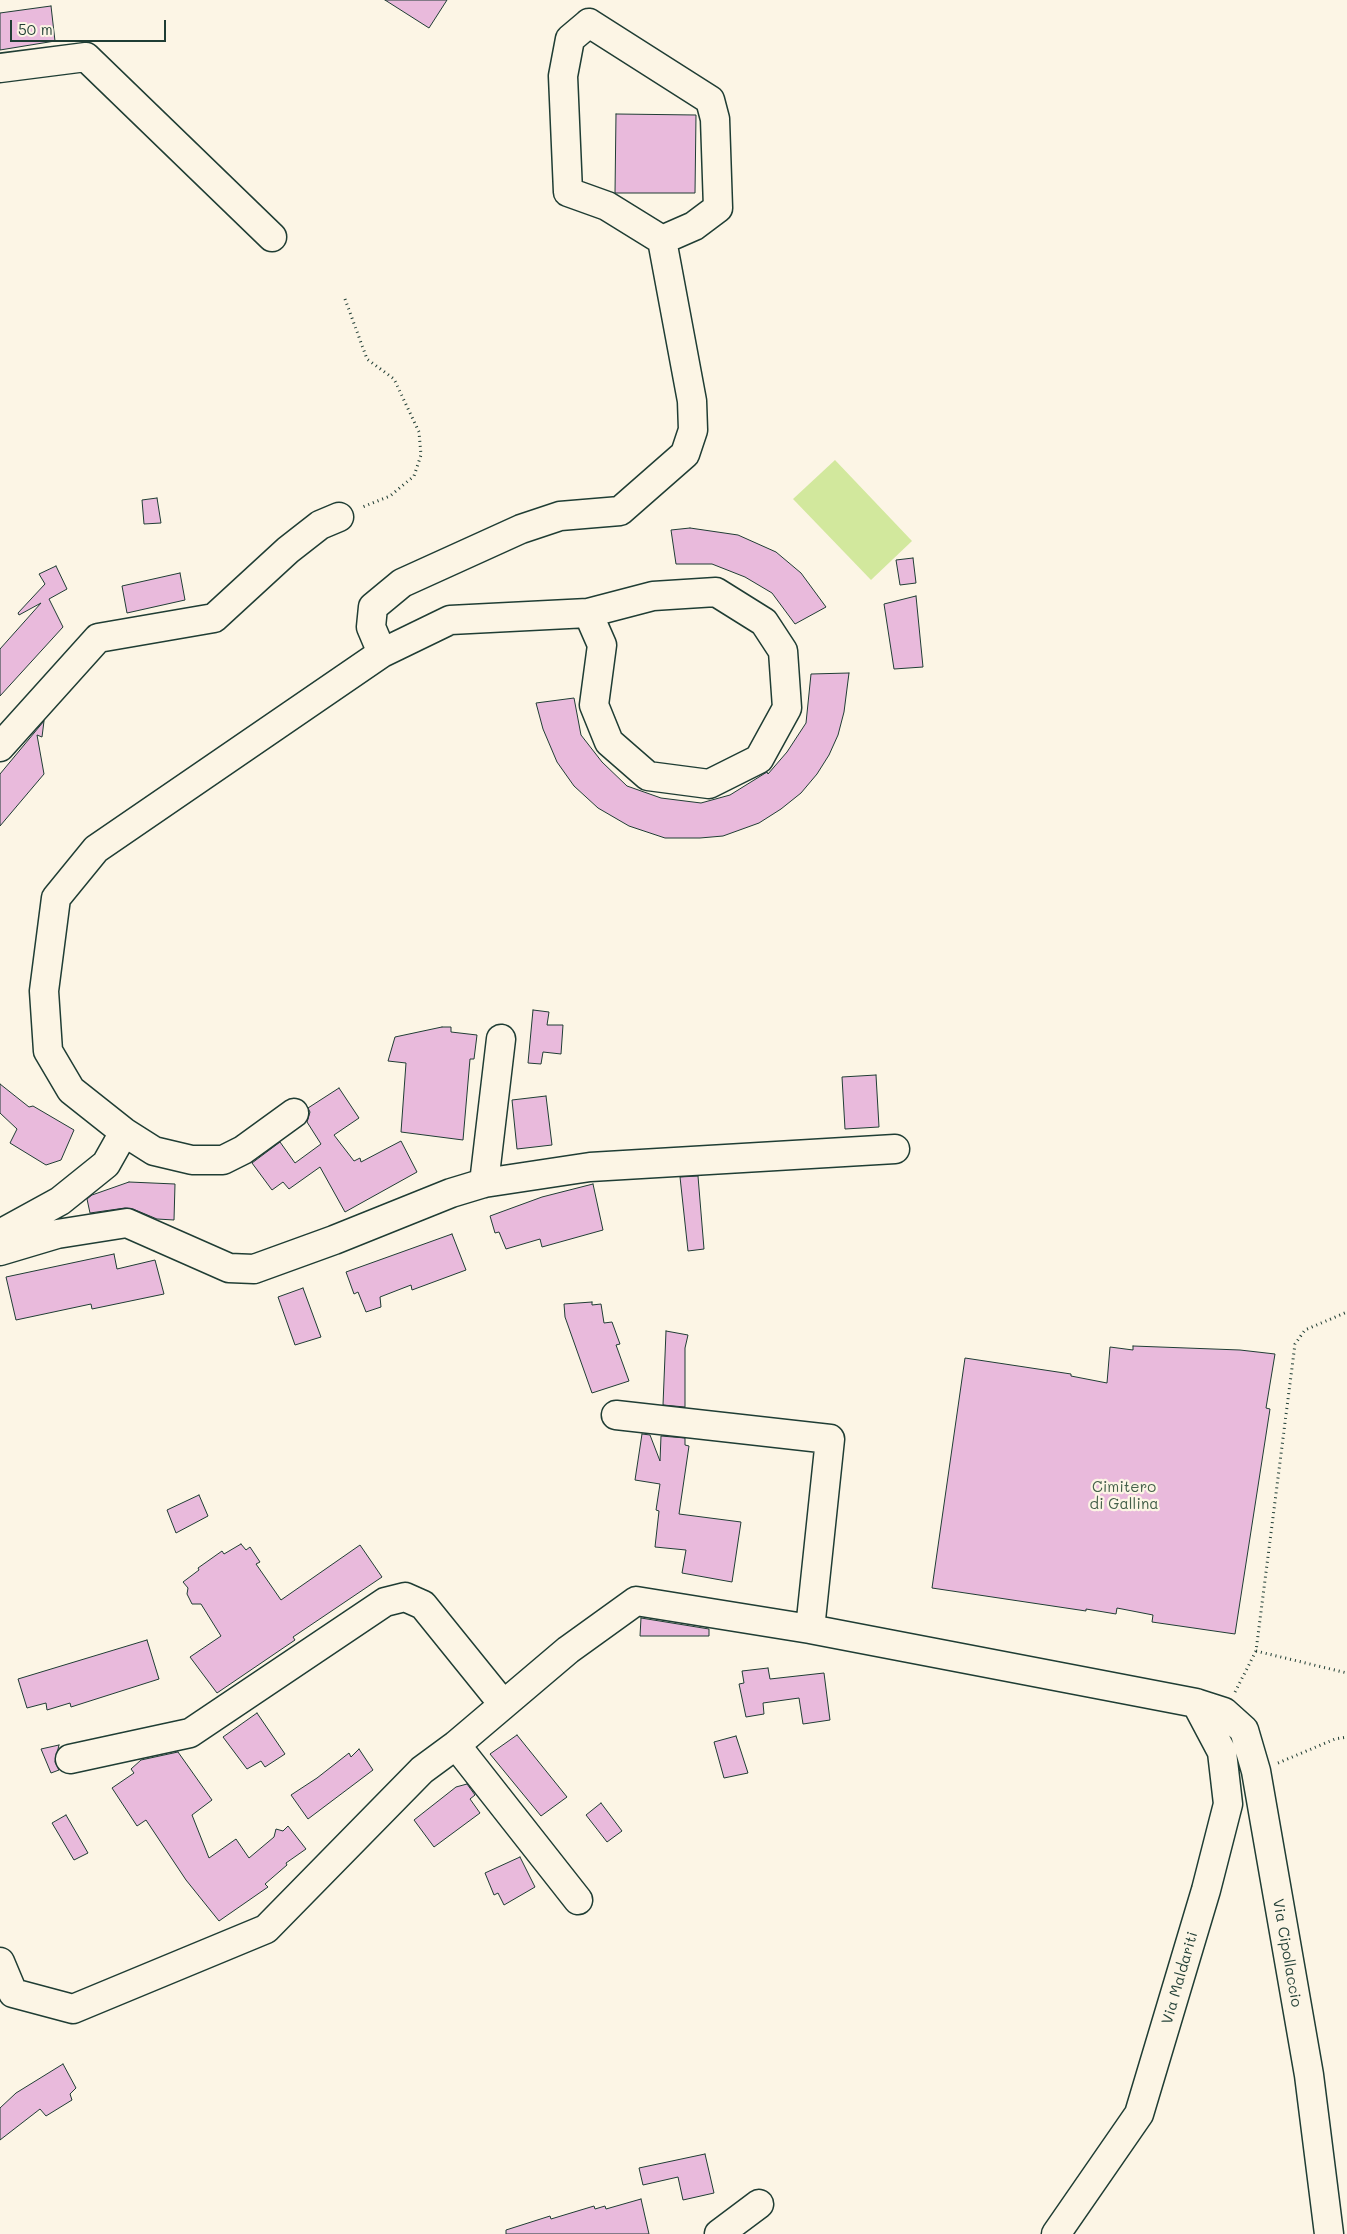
<!DOCTYPE html>
<style>
body{margin:0}
#map{position:relative;width:1347px;height:2234px;overflow:hidden;background:#fcf5e5;font-family:Mali,sans-serif}
canvas{display:block}
.scale{position:absolute;left:10px;top:20px;width:156px;height:22px;box-sizing:border-box;border:2px solid #1f3d34;border-top:0;padding-left:6px;font-size:15px;line-height:18px;white-space:nowrap;color:#1f3d34;-webkit-text-stroke:4px #fcf5e5;paint-order:stroke}
</style>
<div id="map">
<canvas width="1347" height="2234"></canvas>
<div class="scale">50 m</div>
</div>
<script>
const ctx = document.querySelector('canvas').getContext('2d');
ctx.lineJoin = 'round';
function paint(path, color) { ctx.fillStyle = color; ctx.fill(path, 'evenodd'); }
const poly = rows => new Path2D(rows.map(r => 'M' + r).join(''));
function trace(path, color, width, dash) { ctx.strokeStyle = color; ctx.lineWidth = width; ctx.lineCap = dash ? 'butt' : 'round'; ctx.setLineDash(dash || []); ctx.stroke(path); }
function label(font, color, halo, rows, align = 'center') {
  ctx.font = font + ' Mali,sans-serif'; ctx.lineWidth = 4.5; ctx.setLineDash([]); ctx.textBaseline = 'middle'; ctx.strokeStyle = halo; ctx.fillStyle = color; for (const [text, x, y, turn = 0] of rows) {
    ctx.save(); ctx.translate(x, y); ctx.rotate((+turn || 0) * Math.PI / 180); ctx.textAlign = isNaN(turn) ? turn : align; if (halo) ctx.strokeText(text, 0, 0); ctx.fillText(text, 0, 0); ctx.restore();
  }
}
const green = poly([
 [835,460,912,541,871,580,793,499]
]);
const building = poly([
 [385,0,447,0,429,28,385,0],
 [51,6,55,41,0,50,0,13,51,6],
 [616,114,696,115,695,193,615,193,616,114],
 [157,498,161,523,144,524,142,500,157,498],
 [690,528,738,535,776,552,801,573,826,607,795,624,772,593,745,577,712,564,676,564,671,530,690,528],
 [913,558,916,583,900,585,896,560,913,558],
 [56,566,67,589,49,599,63,627,0,696,0,649,41,603,19,615,18,613,45,584,39,574,56,566],
 [180,573,185,600,127,613,122,586,180,573],
 [916,596,923,667,894,669,884,604,916,596],
 [849,673,844,712,838,735,829,755,817,774,801,793,781,809,759,823,723,836,700,838,665,838,629,826,598,808,574,786,557,762,543,729,536,703,574,698,581,735,602,762,627,786,661,798,701,803,730,795,767,772,768,774,787,752,806,723,811,674,849,673],
 [44,721,42,737,37,735,44,774,0,826,0,774,44,721],
 [533,1010,549,1012,547,1025,563,1025,561,1054,543,1052,541,1064,528,1063,533,1010],
 [442,1027,451,1027,451,1032,477,1035,474,1059,470,1059,463,1140,401,1132,406,1063,388,1061,395,1037,442,1027],
 [876,1075,879,1127,845,1129,842,1077,876,1075],
 [0,1084,29,1107,33,1106,74,1130,61,1160,46,1165,10,1143,17,1129,0,1113,0,1084],
 [339,1088,359,1118,334,1135,354,1161,360,1158,361,1162,401,1141,417,1172,345,1212,320,1167,289,1189,283,1182,272,1190,252,1163,280,1142,295,1163,321,1144,307,1122,310,1112,308,1108,339,1088],
 [546,1096,552,1145,517,1149,512,1100,546,1096],
 [698,1176,704,1249,688,1251,680,1177,698,1176],
 [129,1182,175,1184,174,1220,157,1219,133,1209,125,1208,90,1213,87,1199,92,1195,129,1182],
 [593,1184,603,1230,542,1247,540,1239,506,1249,499,1232,495,1233,490,1216,542,1197,593,1184],
 [452,1234,466,1270,412,1290,411,1285,380,1297,381,1307,366,1312,358,1292,354,1294,346,1272,452,1234],
 [114,1254,117,1269,155,1260,164,1294,92,1309,91,1304,16,1320,6,1277,114,1254],
 [303,1288,321,1337,295,1345,278,1297,303,1288],
 [592,1302,592,1305,601,1304,604,1323,612,1322,620,1344,616,1345,629,1381,592,1393,565,1317,564,1304,592,1302],
 [666,1331,688,1335,685,1348,685,1407,663,1405,666,1331],
 [1133,1346,1240,1350,1275,1354,1266,1408,1270,1409,1235,1634,1152,1622,1153,1615,1117,1608,1116,1614,1086,1609,1086,1611,932,1588,965,1358,1071,1374,1071,1376,1107,1383,1110,1347,1133,1350,1133,1346],
 [642,1434,650,1435,660,1461,661,1436,685,1438,685,1445,689,1446,679,1514,741,1522,732,1582,682,1573,686,1550,655,1547,659,1511,656,1510,660,1484,635,1480,642,1434],
 [199,1495,208,1516,176,1533,167,1510,199,1495],
 [241,1544,246,1550,250,1547,260,1562,256,1564,281,1600,360,1545,382,1577,293,1637,295,1640,217,1693,190,1657,221,1636,201,1604,192,1604,187,1594,188,1588,183,1582,199,1570,198,1568,222,1551,224,1554,241,1544],
 [641,1618,709,1629,709,1636,640,1636,641,1618],
 [147,1640,159,1679,71,1707,70,1703,47,1710,46,1703,27,1708,18,1679,147,1640],
 [768,1668,770,1679,824,1673,830,1720,803,1724,799,1698,763,1703,764,1714,746,1717,739,1684,744,1683,742,1671,768,1668],
 [257,1713,285,1754,265,1767,261,1761,247,1769,223,1737,257,1713],
 [517,1735,567,1797,541,1816,490,1754,517,1735],
 [736,1736,748,1773,724,1778,714,1742,736,1736],
 [59,1745,55,1762,59,1770,51,1773,41,1749,59,1745],
 [359,1749,373,1770,308,1819,291,1795,317,1778,349,1753,351,1757,359,1749],
 [178,1752,212,1800,192,1815,209,1858,236,1839,249,1858,274,1837,276,1829,283,1831,288,1826,306,1849,286,1863,287,1865,265,1884,268,1887,219,1921,186,1880,146,1820,137,1826,112,1788,134,1773,131,1769,141,1760,178,1752],
 [467,1784,475,1795,470,1799,480,1813,434,1847,414,1820,456,1787,467,1784],
 [601,1803,622,1831,607,1842,586,1815,601,1803],
 [66,1815,88,1853,74,1860,52,1823,66,1815],
 [520,1857,535,1887,504,1905,498,1893,494,1895,485,1873,520,1857],
 [63,2064,76,2088,70,2094,72,2100,46,2116,40,2109,0,2140,0,2108,16,2093,63,2064],
 [705,2154,714,2193,683,2200,678,2177,643,2185,639,2168,705,2154],
 [641,2199,649,2234,506,2234,506,2230,550,2216,551,2219,594,2206,595,2209,605,2206,606,2209,641,2199]
]);
const path = poly([
 [345,299,367,359,394,379,419,432,421,455,414,476,390,496,360,508],
 [1256,1651,1347,1673],
 [1235,1692,1256,1651,1295,1344,1305,1330,1347,1312],
 [1278,1763,1335,1739,1347,1737]
]);
const minor = poly([
 [589,23,710,100,715,119,718,208,694,226,662,240,607,206,568,192,563,76,570,39,589,23],
 [0,68,86,57,272,237],
 [382,653,371,627,373,607,402,583,521,529,560,516,620,511,685,454,693,430,692,401,662,240],
 [0,747,98,638,214,618,288,550,320,525,339,517],
 [294,1113,243,1150,223,1160,192,1160,154,1151,124,1132,71,1090,48,1051,44,991,56,898,96,849,382,653,450,620,588,613,653,596,716,592,764,622,783,651,787,708,759,759,709,784,648,776,609,742,594,705,602,645,588,613],
 [484,1183,501,1039],
 [0,1234,60,1201,106,1164,124,1132],
 [0,1251,57,1234,127,1223,229,1268,254,1269,334,1240,451,1193,484,1183,590,1167,895,1149],
 [616,1415,830,1439,810,1629],
 [456,1745,578,1900],
 [70,1759,190,1733,385,1602,405,1597,423,1605,503,1704],
 [0,1962,13,1993,73,2009,266,1929,422,1770,456,1745,568,1650,636,1601,810,1629,1196,1703,1224,1712,1244,1730,1256,1771,1309,2075,1329,2234],
 [719,2234,759,2204],
 [1056,2234,1139,2114,1206,1890,1228,1804,1222,1752,1196,1703]
]);
const parkNames = [
 ["Cimitero",1124,1487],
 ["di Gallina",1124,1504]
];
const streetNames = [
 ["Via Cipollaccio",1287,1953,80],
 ["Via Maldariti",1180,1978,-74]
];
paint(green, '#d2e89d');
paint(building, '#e9badc');
trace(building, '#1f3d34', 1);
trace(minor, '#1f3d34', 31);
trace(path, '#1f3d34', 3, [1, 4]);
trace(minor, '#fcf5e5', 28);
label('15px', '#435f49', '#fcf5e5', parkNames);
label('15px', '#1f3d34', '#fcf5e5', streetNames);
</script>
